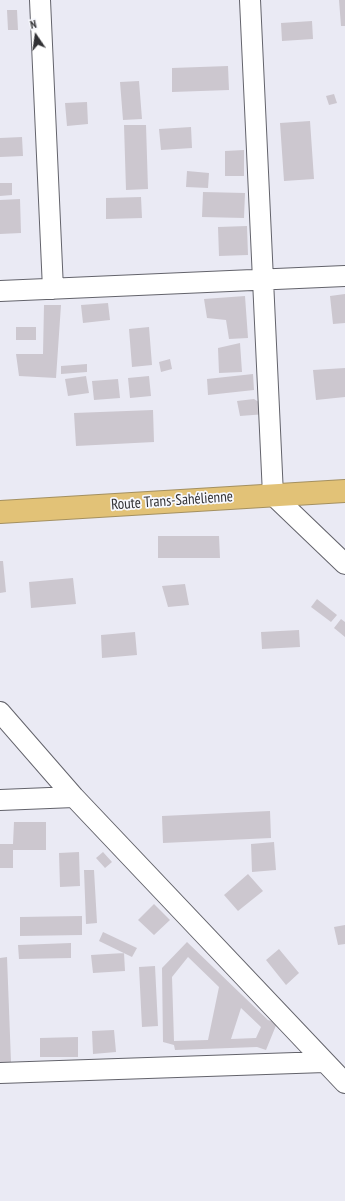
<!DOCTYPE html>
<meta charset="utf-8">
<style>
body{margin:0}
#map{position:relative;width:345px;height:1201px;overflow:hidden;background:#eaeaf4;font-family:"PT Sans Narrow",sans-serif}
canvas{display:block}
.north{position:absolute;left:16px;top:16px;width:40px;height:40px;-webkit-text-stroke:3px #f7f8fd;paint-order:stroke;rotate:347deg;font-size:11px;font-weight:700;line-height:16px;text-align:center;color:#323235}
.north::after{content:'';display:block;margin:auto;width:14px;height:18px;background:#323235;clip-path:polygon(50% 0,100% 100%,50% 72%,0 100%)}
</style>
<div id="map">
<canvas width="345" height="1201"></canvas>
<div class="north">N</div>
</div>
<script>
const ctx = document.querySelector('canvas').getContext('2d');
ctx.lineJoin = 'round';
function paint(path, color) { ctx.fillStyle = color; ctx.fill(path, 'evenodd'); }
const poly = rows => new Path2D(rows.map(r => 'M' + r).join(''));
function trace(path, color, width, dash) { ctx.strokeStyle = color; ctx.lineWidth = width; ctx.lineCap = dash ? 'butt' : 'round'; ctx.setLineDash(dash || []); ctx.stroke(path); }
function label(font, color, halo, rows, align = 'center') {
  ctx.font = font + ' "PT Sans Narrow",sans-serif'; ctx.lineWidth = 3.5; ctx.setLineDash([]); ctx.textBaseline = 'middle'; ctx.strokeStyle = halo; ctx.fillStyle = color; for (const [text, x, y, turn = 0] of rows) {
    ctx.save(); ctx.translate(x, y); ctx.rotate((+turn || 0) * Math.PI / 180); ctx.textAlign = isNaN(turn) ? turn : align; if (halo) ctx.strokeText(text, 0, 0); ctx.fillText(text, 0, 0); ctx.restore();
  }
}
const building = poly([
 [339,0,345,0,345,26,341,26],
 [7,10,17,10,18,30,8,30],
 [312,21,313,39,282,41,281,23],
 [228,66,229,90,172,92,172,68],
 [139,81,142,119,123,120,120,82],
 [334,94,337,103,329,105,326,96],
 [87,102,88,124,67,126,65,103],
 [310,121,314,179,284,181,280,123],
 [124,125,146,125,148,189,126,190],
 [191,127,192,148,161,150,159,129],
 [22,137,23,156,0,157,0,138],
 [244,150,244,176,225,176,225,151],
 [187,171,209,173,208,188,186,187],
 [0,183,12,183,12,195,0,196],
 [203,192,245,193,244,218,202,217],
 [141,197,142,218,106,219,106,198],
 [20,199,21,233,0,234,0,200],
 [247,226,248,255,219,256,218,227],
 [345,294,345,323,333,324,330,296],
 [245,296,248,338,229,339,226,320,207,318,204,299],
 [108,303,110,320,83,323,81,305],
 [44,305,61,305,56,378,19,376,16,354,43,354],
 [16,327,36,327,36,340,16,340],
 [149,327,152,365,132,367,129,329],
 [240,343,242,372,219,373,218,348],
 [170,359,172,369,161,372,159,362],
 [87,364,87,372,61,374,61,366],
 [345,368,345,397,316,400,313,370],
 [253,374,254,390,208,395,207,379],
 [86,376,89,393,68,396,65,379],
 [149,376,151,396,130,398,128,378],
 [118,379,120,398,94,400,92,381],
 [254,399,265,406,266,414,240,416,237,401],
 [153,410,154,442,76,446,74,413],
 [158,536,219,536,220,558,158,558],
 [0,561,3,561,6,592,0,593],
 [73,578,76,604,31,608,29,582],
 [185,584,189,605,168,607,162,586],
 [317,599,337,615,331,622,311,607],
 [341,619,345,622,345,637,334,628],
 [299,630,300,647,262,649,261,632],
 [135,632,137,655,102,658,101,635],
 [270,811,271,838,163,843,162,816],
 [14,822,46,822,46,850,13,850,13,868,0,868,0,844,13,844],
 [274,842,276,870,252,872,251,844],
 [79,852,80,886,60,887,59,853],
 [103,852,112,862,105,868,96,858],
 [84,870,94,870,97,923,86,924],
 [248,874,263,891,238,911,224,895],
 [154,904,170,920,154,935,138,920],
 [82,916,82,935,20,936,20,917],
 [345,925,345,944,338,945,334,927],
 [103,932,137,948,132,957,99,941],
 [187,942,268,1020,277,1023,266,1050,257,1047,175,1050,174,1045,163,1042,162,968],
 [188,957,219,987,208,1040,174,1041,172,977],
 [241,1008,261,1027,256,1038,231,1039],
 [71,943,71,958,19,959,18,945],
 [279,949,299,973,286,985,266,960],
 [124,953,125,971,93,973,91,955],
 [7,957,11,1062,0,1062,0,958],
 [155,966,158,1026,142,1027,139,967],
 [114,1030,116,1052,93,1054,92,1031],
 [78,1037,78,1057,40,1057,40,1038]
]);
const street = poly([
 [40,0,53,289],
 [250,0,273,495,345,564],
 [0,291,345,276],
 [0,712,74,797,345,1083],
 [0,800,74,797],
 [0,1073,325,1062]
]);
const highway = poly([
 [0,512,345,491]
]);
const streetNames = [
 ["Route Trans-Sahélienne",172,501,-4]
];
paint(building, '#ccc7cf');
trace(street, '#63636b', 22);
trace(highway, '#a49060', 24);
trace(street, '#fff', 20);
trace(highway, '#e2c277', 22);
label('15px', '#323235', '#f7f8fd', streetNames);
</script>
